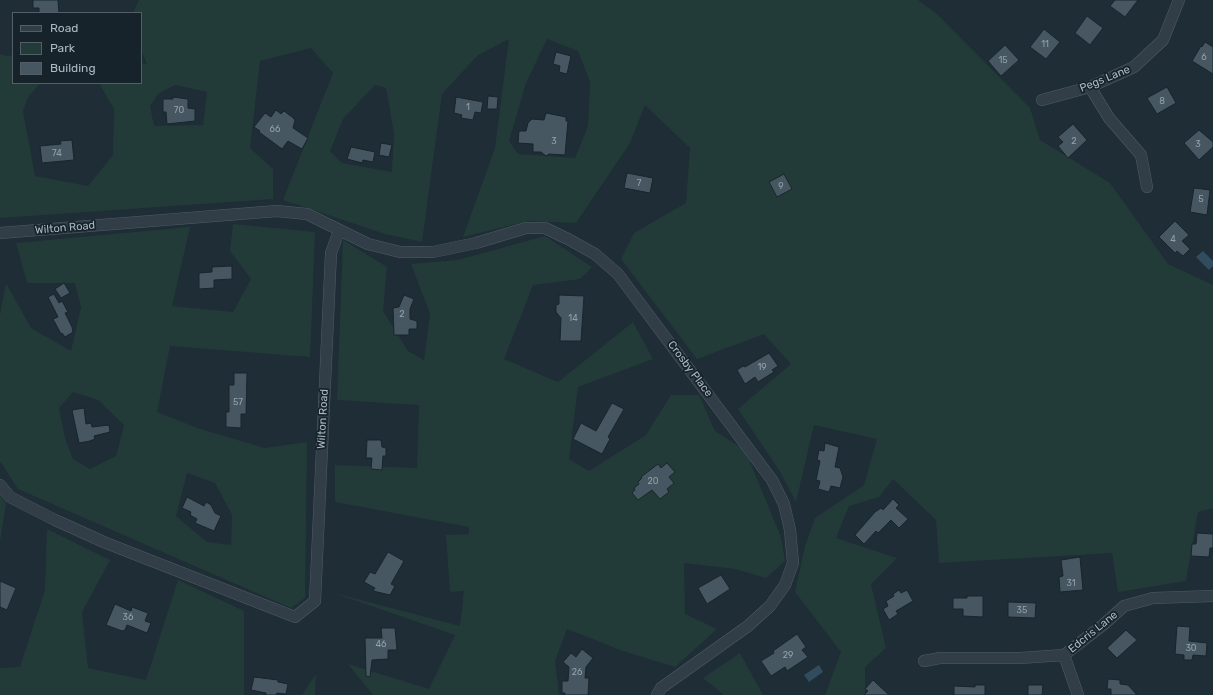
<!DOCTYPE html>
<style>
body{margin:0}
#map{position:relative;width:1213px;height:695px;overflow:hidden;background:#1e2d36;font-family:Rubik,sans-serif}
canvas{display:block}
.legend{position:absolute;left:12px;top:12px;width:130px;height:72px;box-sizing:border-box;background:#17232b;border:1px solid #525f68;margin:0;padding:5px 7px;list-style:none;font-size:12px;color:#abb9c4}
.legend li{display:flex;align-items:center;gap:8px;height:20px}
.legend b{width:20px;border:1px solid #525f68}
</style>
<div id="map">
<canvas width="1213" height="695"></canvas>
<ul class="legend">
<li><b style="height:5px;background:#313e47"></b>Road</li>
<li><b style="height:11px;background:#233b38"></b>Park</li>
<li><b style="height:11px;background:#465762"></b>Building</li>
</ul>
</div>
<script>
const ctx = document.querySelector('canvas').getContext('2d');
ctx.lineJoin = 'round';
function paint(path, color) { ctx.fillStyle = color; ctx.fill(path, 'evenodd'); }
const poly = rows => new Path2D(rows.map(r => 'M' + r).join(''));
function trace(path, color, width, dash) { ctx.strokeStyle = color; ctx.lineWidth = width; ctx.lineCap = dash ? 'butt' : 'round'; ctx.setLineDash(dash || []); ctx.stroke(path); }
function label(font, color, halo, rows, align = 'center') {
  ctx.font = font + ' Rubik,sans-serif'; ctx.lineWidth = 3.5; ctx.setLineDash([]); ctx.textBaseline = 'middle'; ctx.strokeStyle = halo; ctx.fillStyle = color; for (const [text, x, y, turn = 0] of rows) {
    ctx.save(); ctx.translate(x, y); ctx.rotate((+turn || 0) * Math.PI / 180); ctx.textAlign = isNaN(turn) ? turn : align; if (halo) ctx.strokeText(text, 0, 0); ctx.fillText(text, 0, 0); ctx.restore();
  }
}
const green = poly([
 [139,0,918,0,937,14,1030,108,1040,140,1110,183,1168,264,1213,285,1213,508,1198,512,1186,581,1118,592,1112,553,939,563,936,520,893,479,879,497,849,506,836,538,897,558,871,584,886,648,865,667,865,695,825,695,841,652,795,592,805,546,815,518,864,485,877,439,814,425,796,502,779,470,738,409,791,364,764,334,697,359,621,259,634,233,686,203,690,148,645,105,630,143,576,223,528,221,463,237,495,148,509,39,478,55,442,94,422,242,385,234,283,200,333,73,311,48,260,61,250,148,273,169,273,199,0,218,0,54,7,56,13,55,13,83,40,83,27,99,23,111,35,176,88,186,113,155,114,109,99,83,141,83,141,63,147,64,141,50,141,13,133,13],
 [547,39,578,51,590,82,588,126,575,158,518,154,509,141,526,83],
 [175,85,207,92,203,125,154,126,150,106,159,93],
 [375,85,386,88,394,133,392,172,342,163,330,151,343,119],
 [233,224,315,232,310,357,170,346,157,412,200,429,265,448,307,442,305,598,291,608,18,489,0,461,0,315,6,283,31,328,71,351,81,307,75,283,27,283,16,243,190,227,172,306,233,312,251,279,230,251],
 [73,392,98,400,124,425,116,456,90,469,73,459,65,438,59,408],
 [187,473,215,483,232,515,231,545,207,542,176,516],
 [545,236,592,267,580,279,533,285,504,359,558,382,633,322,653,359,578,387,569,459,589,471,646,435,671,395,699,395,715,431,745,450,781,537,785,561,766,578,735,569,684,563,685,614,717,629,675,667,623,651,567,629,555,661,559,695,373,695,348,664,429,689,455,635,334,593,460,626,464,591,450,592,446,535,469,534,469,527,335,502,335,465,417,468,419,405,337,400,343,240,387,267,383,311,408,351,424,360,430,314,411,264,458,260],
 [0,495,6,504,0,542],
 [47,529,110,560,82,612,88,668,146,680,178,580,244,611,244,695,0,695,0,668,20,667,45,590],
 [740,653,763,695,764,695,724,695,703,678],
 [316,674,315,695,302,695]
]);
const water = poly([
 [1203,251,1213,261,1213,266,1209,270,1196,257],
 [819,665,823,672,809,682,804,675]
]);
const building = poly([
 [33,0,58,0,59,13,39,13,39,8,33,8,33,0],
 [1115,0,1138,0,1125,17,1110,6,1115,0],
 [1087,16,1103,28,1090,45,1075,33,1087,16],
 [1044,29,1060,42,1046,59,1030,47,1044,29],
 [1205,42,1213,47,1213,74,1192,61,1201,46,1202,47,1205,42],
 [1005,45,1019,60,1001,76,988,61,1005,45],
 [556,52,571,56,567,74,559,72,560,66,553,64,556,52],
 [1167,87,1176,103,1157,114,1147,98,1167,87],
 [488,96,498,97,497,109,487,109,488,96],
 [173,97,188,99,188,108,195,109,195,121,167,124,166,112,163,112,163,99,173,99,173,97],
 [456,97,483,102,481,113,475,112,473,120,461,118,462,115,454,113,456,97],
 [276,110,281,114,284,111,292,117,295,120,293,128,308,138,302,149,288,141,282,149,259,132,260,131,254,127,265,113,271,117,276,110],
 [546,113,566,117,566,121,568,121,565,155,549,154,546,156,541,152,533,152,533,144,518,143,519,131,526,131,528,123,532,119,544,120,546,113],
 [1073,124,1087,140,1068,158,1058,146,1063,142,1058,137,1073,124],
 [1199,130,1213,142,1213,147,1199,160,1184,143,1199,130],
 [72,140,74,160,42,163,40,146,61,144,60,141,72,140],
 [381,143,392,145,389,157,379,155,381,143],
 [351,147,375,152,373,162,363,160,362,163,347,159,351,147],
 [627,173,653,178,650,193,624,188,627,173],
 [784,174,792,189,777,197,769,182,784,174],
 [1194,188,1210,190,1207,215,1190,212,1194,188],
 [1175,221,1189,235,1182,241,1190,249,1183,256,1177,251,1175,253,1159,237,1175,221],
 [232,266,232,279,214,280,214,288,199,289,199,273,212,272,212,267,232,266],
 [64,283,70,293,61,298,55,289,64,283],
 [54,294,59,303,62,301,68,312,65,313,72,327,73,332,65,337,62,333,61,334,53,319,58,317,48,297,54,294],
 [404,295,414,299,410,309,410,319,417,321,417,329,409,329,409,335,394,335,393,308,399,307,404,295],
 [559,295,584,296,581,341,560,341,561,318,556,312,556,305,559,304,559,295],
 [769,353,778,366,772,370,774,372,758,382,755,377,745,384,737,370,743,366,745,367,769,353],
 [234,373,247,373,246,414,241,414,241,428,226,427,226,412,229,412,229,385,234,385,234,373],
 [612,403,624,409,608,437,610,439,602,454,573,439,581,423,596,431,612,403],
 [84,408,86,424,91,423,92,427,109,425,110,432,94,436,95,439,90,441,79,443,72,410,84,408],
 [367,440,381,440,382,447,386,448,386,456,383,456,382,470,371,469,372,458,366,458,367,440],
 [825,443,839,447,835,467,840,468,843,477,840,488,831,486,829,492,818,489,820,481,816,480,820,461,817,460,819,450,824,451,825,443],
 [667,463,675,472,669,477,674,483,667,489,669,492,660,499,652,490,638,500,632,493,635,490,634,488,639,484,638,482,642,478,641,477,658,464,661,468,667,463],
 [187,497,204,506,206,502,211,505,215,513,221,516,214,531,195,523,197,519,190,515,191,512,182,508,187,497],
 [893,499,899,505,896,508,908,519,899,528,891,520,878,533,876,531,864,544,855,535,875,512,881,508,883,510,893,499],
 [1197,533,1213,534,1213,548,1210,548,1209,557,1191,556,1192,544,1196,544,1197,533],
 [388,552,404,561,391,584,395,586,390,595,373,591,375,588,364,582,370,572,375,574,388,552],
 [1080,557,1083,590,1060,592,1059,577,1063,576,1061,560,1080,557],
 [721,575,730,589,707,604,698,588,721,575],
 [0,581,16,588,7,610,0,607,0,581],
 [899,590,901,593,907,590,913,601,896,611,898,614,889,620,883,609,888,606,886,601,894,596,893,594,899,590],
 [967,596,983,596,983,617,963,616,963,609,953,609,953,598,967,598,967,596],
 [1008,602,1036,603,1035,618,1008,617,1008,602],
 [115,604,131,611,132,607,148,613,145,621,151,623,147,633,127,625,125,630,122,631,106,625,115,604],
 [1177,626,1190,627,1189,641,1207,643,1206,656,1193,655,1192,660,1184,660,1184,655,1175,654,1177,626],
 [381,628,395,628,397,650,388,650,388,659,372,660,370,677,366,676,365,638,382,638,381,628],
 [1126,630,1137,640,1117,658,1107,648,1126,630],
 [797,634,806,647,802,650,808,657,787,671,785,667,771,676,761,661,774,653,773,651,797,634],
 [582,649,593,658,586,667,585,678,589,678,588,695,565,695,565,693,562,693,562,681,568,681,569,667,563,662,571,653,576,657,582,649],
 [254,677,278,680,278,682,288,684,286,694,277,693,276,695,266,695,266,693,251,690,254,677],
 [1108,679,1120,680,1120,684,1128,685,1137,695,1111,695,1111,689,1107,689,1108,679],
 [873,680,889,695,864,695,868,691,865,689,873,680],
 [975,685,985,685,985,695,954,695,954,686,975,687,975,685],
 [1028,685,1043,685,1042,695,1028,695,1028,685]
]);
const street = poly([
 [1090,87,1109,118,1141,155,1147,187],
 [1042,100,1090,87,1134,67,1163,40,1179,0],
 [0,233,277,211,307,214,368,244,400,252,433,252,476,243,526,228,545,228,568,239,595,254,618,274,772,480,784,504,790,530,793,563,785,585,770,606,748,626,661,688,657,695],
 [0,485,10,497,55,520,106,543,295,617,315,601,331,253,339,231],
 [1064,655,1078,695],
 [924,661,940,658,1020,658,1064,655,1103,625,1124,606,1153,598,1213,596]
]);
const numberNames = [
 ["11",1045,44],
 ["6",1204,57],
 ["15",1003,60],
 ["8",1162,101],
 ["1",468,107],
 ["70",179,110],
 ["66",275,129],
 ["3",554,141],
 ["2",1074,141],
 ["3",1198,144],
 ["74",57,153],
 ["7",639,183],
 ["9",781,186],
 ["5",1201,199],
 ["4",1173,239],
 ["2",402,314],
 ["14",573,318],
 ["19",762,367],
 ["57",238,402],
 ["20",653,481],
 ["31",1071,583],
 ["35",1022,610],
 ["36",128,617],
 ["46",381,644],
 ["30",1191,648],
 ["29",788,655],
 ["26",577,672]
];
const streetNames = [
 ["Pegs Lane",1105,79,-22],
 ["Wilton Road",65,228,-5],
 ["Crosby Place",690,369,53],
 ["Wilton Road",323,419,-87],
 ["Edcris Lane",1093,632,-39]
];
paint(green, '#233b38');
paint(water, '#304c5e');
paint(building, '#465762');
trace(building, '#19252d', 1);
trace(street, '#4f5c65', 12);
trace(street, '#313e47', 11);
label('9px', '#92a0ac', null, numberNames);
label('11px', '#abb9c4', '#17232b', streetNames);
</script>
